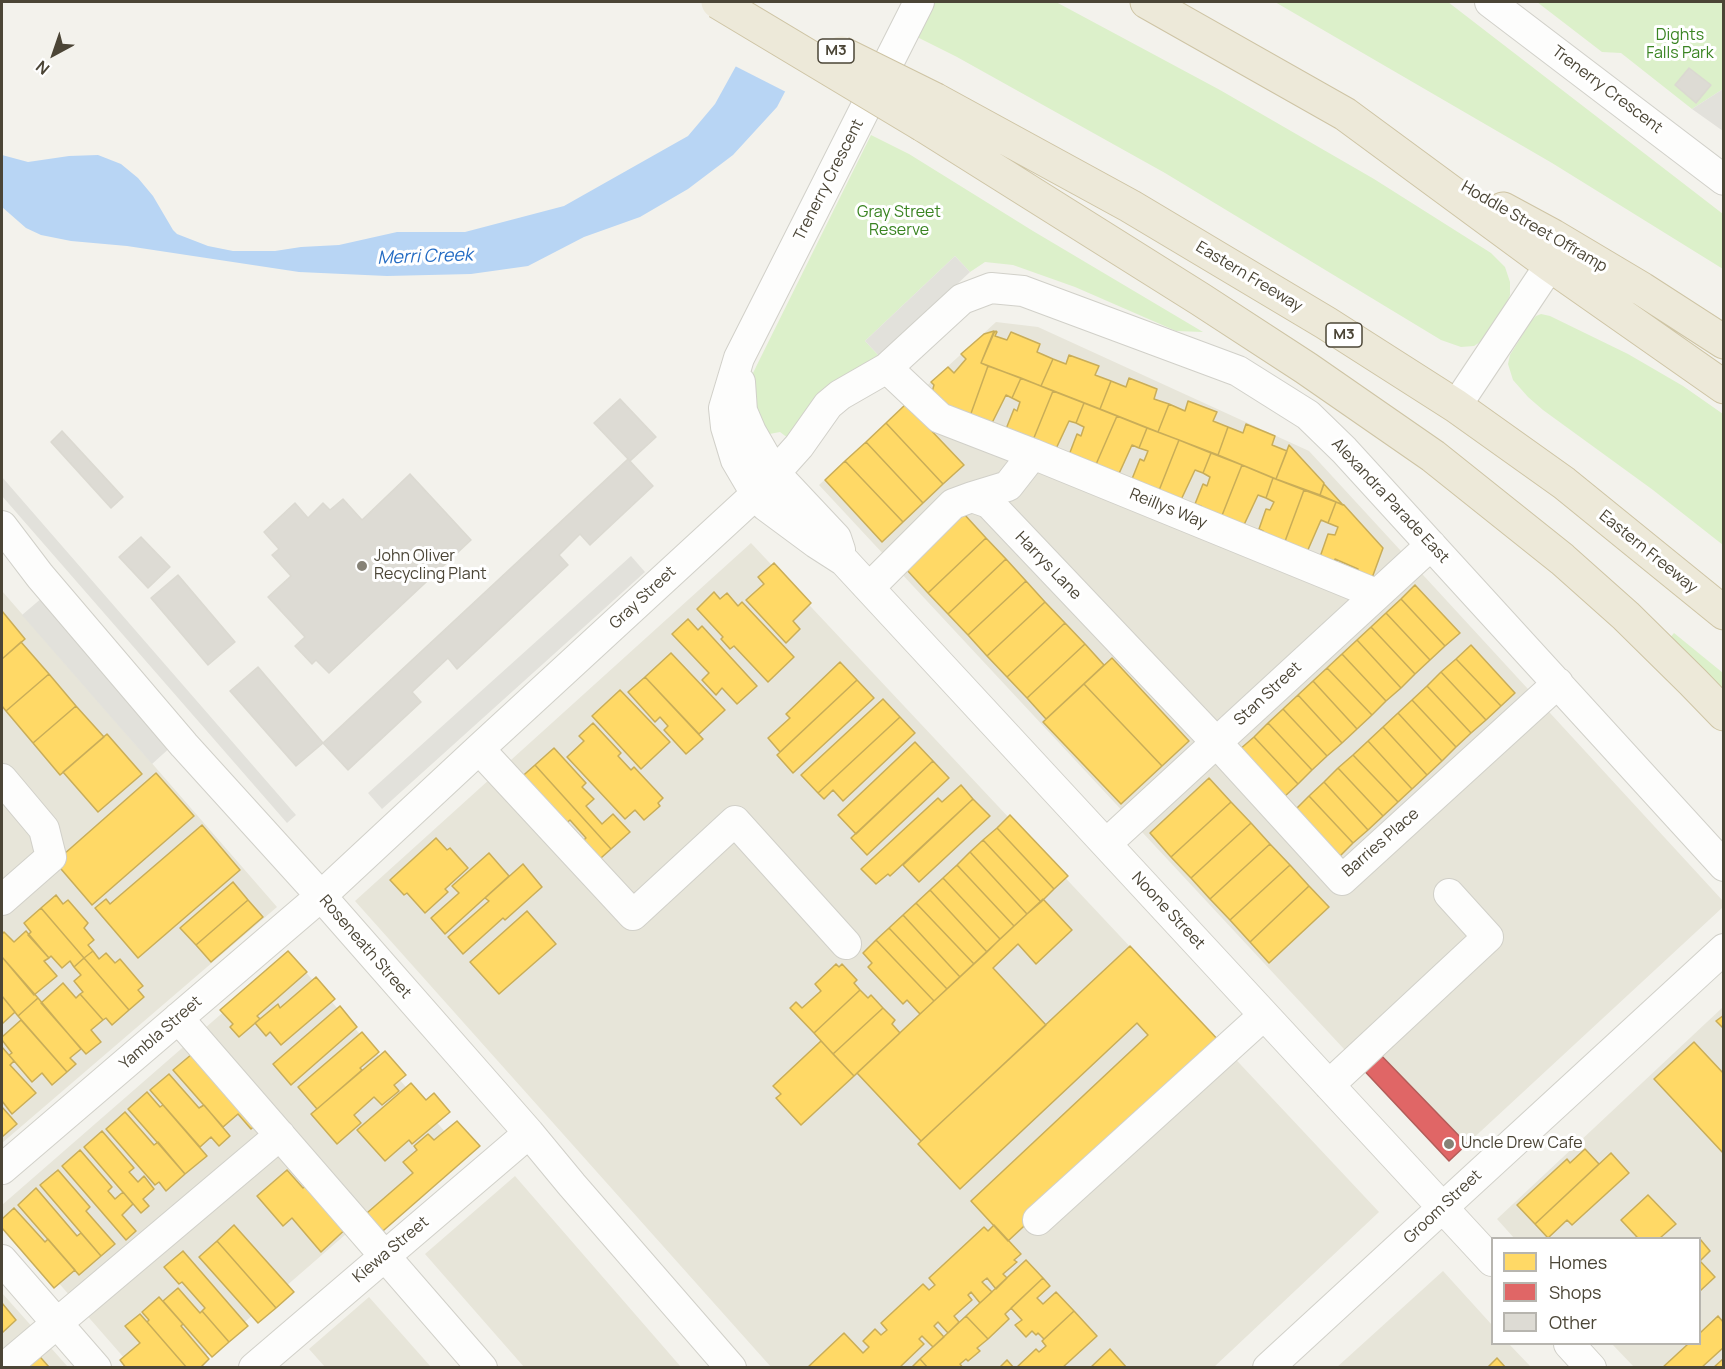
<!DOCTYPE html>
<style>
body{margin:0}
#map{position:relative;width:1725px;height:1369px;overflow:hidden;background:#f3f2ec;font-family:Manrope,sans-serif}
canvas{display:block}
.frame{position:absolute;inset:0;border:3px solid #4b4536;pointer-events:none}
.legend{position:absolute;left:1491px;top:1237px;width:210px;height:108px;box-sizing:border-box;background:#fff;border:2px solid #b7b5af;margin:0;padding:8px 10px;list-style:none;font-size:18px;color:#4b4536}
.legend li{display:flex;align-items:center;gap:12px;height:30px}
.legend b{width:30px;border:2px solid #b7b5af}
.north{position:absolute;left:24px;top:24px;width:60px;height:60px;-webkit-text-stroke:4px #fff;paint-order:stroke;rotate:220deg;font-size:16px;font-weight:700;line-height:24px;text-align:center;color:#4b4536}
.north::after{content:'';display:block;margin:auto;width:21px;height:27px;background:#4b4536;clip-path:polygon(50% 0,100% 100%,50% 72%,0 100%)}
</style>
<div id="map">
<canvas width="1725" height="1369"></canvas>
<div class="frame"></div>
<ul class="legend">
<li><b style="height:16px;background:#ffd966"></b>Homes</li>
<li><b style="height:16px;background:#e06666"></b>Shops</li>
<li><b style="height:16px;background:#dddbd4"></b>Other</li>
</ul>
<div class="north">N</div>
</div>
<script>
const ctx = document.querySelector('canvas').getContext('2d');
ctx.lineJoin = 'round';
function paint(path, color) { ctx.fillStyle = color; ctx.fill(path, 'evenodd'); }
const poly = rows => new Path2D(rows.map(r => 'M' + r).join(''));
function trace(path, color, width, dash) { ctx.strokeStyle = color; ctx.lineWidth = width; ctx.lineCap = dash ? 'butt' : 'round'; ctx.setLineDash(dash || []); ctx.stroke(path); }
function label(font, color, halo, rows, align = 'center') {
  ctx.font = font + ' Manrope,sans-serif'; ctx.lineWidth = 6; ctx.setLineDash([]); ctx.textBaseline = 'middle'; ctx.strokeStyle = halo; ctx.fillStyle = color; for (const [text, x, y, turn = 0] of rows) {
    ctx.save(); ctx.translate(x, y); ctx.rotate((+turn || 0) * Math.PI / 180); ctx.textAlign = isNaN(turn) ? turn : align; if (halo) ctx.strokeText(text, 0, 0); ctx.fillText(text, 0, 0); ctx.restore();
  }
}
const residential = poly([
 [996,322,1038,327,1309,451,1723,901,1723,907,1467,1144,1374,1048,1357,1063,819,485],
 [751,543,1379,1212,1214,1367,771,1367,355,901],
 [2,591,277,907,2,1143],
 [290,954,453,1141,193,1367,132,1367,2,1218,2,1205],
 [1723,1007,1723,1367,1634,1367,1612,1344,1700,1344,1700,1238,1514,1238,1497,1219],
 [515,1176,681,1367,524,1367,425,1254],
 [1443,1271,1492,1325,1492,1344,1509,1344,1531,1367,1336,1368],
 [2,1293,68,1367,2,1367],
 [369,1297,431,1367,325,1367,309,1349]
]);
const green = poly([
 [934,2,1056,2,1220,90,1374,179,1491,253,1505,267,1510,282,1510,295,1506,305,1483,340,1474,346,1461,347,1441,340,1165,173,957,57,917,37],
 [1275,2,1448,2,1723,214,1723,269,1552,163],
 [1537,2,1723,2,1723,89,1692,109,1621,53,1602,52],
 [871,135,909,154,1033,231,1203,332,1176,331,1075,287,1013,265,985,262,970,272,955,256,865,341,880,357,792,441,780,432,759,436,748,383],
 [1541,314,1550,316,1628,354,1683,386,1723,414,1723,545,1653,490,1543,410,1528,397,1513,380,1508,364,1510,355,1531,321,1536,316],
 [1674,633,1723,673,1723,697,1669,639]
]);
const parking = poly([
 [1723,89,1723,131,1692,109],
 [955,256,970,272,880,357,865,341],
 [2,477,296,815,287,823,2,496],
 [631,556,645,572,382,809,368,793],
 [43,597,173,745,152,764,22,615]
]);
const water = poly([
 [832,2,777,107,733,155,688,189,640,217,584,237,528,266,471,274,387,276,299,272,127,246,71,241,41,235,26,228,2,207,2,155,28,162,69,156,98,155,121,164,138,178,153,196,173,230,177,234,208,246,233,251,275,251,301,247,339,245,397,232,465,232,564,206,688,136,715,104,736,66]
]);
const pier = poly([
 [759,2,835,2,788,93,733,65]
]);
const homes = poly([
 [994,331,981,363,988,366,969,419,930,399,934,385,931,382,948,367,954,373,966,359,961,354,984,334,994,331],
 [996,331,997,332,995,336,1007,340,1011,332,1040,344,1037,352,1053,359,1041,386,981,363,994,333,996,331],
 [1069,355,1099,366,1095,375,1111,381,1100,409,1041,386,1053,359,1066,364,1069,355],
 [988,366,1021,378,1012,398,1006,395,990,427,969,419,988,366],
 [1021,378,1053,391,1031,445,1006,429,1014,409,1017,411,1020,402,1012,398,1021,378],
 [1129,378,1157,389,1154,399,1169,404,1158,432,1100,409,1111,381,1126,387,1129,378],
 [1053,391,1084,403,1076,423,1069,421,1054,453,1031,445,1053,391],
 [1188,401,1217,412,1213,421,1228,427,1218,455,1158,432,1169,404,1185,411,1188,401],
 [1084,403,1117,416,1094,469,1069,455,1077,434,1081,436,1084,427,1076,423,1084,403],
 [906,404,964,465,943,484,886,423,906,404],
 [1117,416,1147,428,1139,448,1132,445,1117,478,1094,469,1117,416],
 [886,423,943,484,923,503,866,442,886,423],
 [1246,424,1275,436,1272,445,1287,451,1276,479,1218,455,1228,427,1243,433,1246,424],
 [1147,428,1179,440,1158,493,1132,479,1140,459,1144,461,1148,451,1139,448,1147,428],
 [1179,440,1211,453,1203,473,1195,470,1180,502,1158,493,1179,440],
 [866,442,923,503,903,522,845,461,866,442],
 [1289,445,1324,483,1320,495,1276,479,1289,445],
 [1211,453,1242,465,1221,518,1200,509,1201,506,1195,504,1203,484,1207,486,1210,477,1203,473,1211,453],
 [845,461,903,522,882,542,825,480,845,461],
 [1242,465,1273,478,1266,498,1258,495,1243,527,1221,518,1242,465],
 [1273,478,1304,490,1284,544,1262,535,1263,531,1259,529,1266,509,1270,510,1274,502,1266,498,1273,478],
 [1324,484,1343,505,1320,495,1324,484],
 [1304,490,1336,502,1328,523,1321,520,1307,552,1284,544,1304,490],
 [1336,502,1344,505,1383,548,1372,578,1357,572,1358,569,1335,559,1333,563,1320,557,1328,534,1335,535,1338,527,1328,523,1336,502],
 [964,514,986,538,928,593,906,569,964,514],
 [986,538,1006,559,948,614,928,593,986,538],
 [1006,559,1026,581,968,635,948,614,1006,559],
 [774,563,811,603,793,621,800,629,786,643,746,600,764,584,758,577,774,563],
 [1026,581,1045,602,987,656,968,635,1026,581],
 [1415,585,1460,633,1445,646,1401,599,1415,585],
 [714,592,720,599,727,593,738,606,742,602,794,657,768,682,734,646,730,649,721,639,723,637,697,609,714,592],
 [1401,599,1445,646,1430,660,1386,613,1401,599],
 [1045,602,1065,623,1007,677,987,656,1045,602],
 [2,611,25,639,2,659,2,611],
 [1386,613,1430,660,1415,674,1371,627,1386,613],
 [688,619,698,630,702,626,757,686,737,704,722,688,716,695,702,680,709,673,672,634,688,619],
 [1065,623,1085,644,1027,698,1007,677,1065,623],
 [1371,627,1415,674,1401,688,1357,640,1371,627],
 [1357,640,1401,688,1386,701,1342,654,1357,640],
 [21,642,49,674,6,711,2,706,2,659,21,642],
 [1085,644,1104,665,1046,719,1027,698,1085,644],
 [1471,645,1515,693,1501,706,1456,659,1471,645],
 [671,653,725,710,699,734,645,677,671,653],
 [1342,654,1386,701,1372,715,1327,668,1342,654],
 [1112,658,1189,741,1162,766,1084,684,1112,658],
 [1456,659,1501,706,1486,720,1441,672,1456,659],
 [840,662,857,680,780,752,768,738,790,718,786,714,840,662],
 [1327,668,1372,715,1357,729,1313,681,1327,668],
 [1441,672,1486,720,1471,733,1427,686,1441,672],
 [49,674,76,706,33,743,6,711,49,674],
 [645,677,703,739,686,754,664,730,668,726,660,717,655,722,628,692,645,677],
 [857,680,874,698,793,773,777,755,857,680],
 [1313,681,1357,729,1342,743,1298,695,1313,681],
 [1084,684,1162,766,1121,804,1043,722,1084,684],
 [1427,686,1471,733,1456,747,1412,700,1427,686],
 [620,690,670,742,641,769,592,716,620,690],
 [1298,695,1342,743,1327,756,1283,709,1298,695],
 [883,699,900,717,818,793,801,775,883,699],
 [1412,700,1456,747,1442,761,1398,713,1412,700],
 [76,706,104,737,60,775,33,743,76,706],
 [1283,709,1327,756,1312,770,1268,723,1283,709],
 [1398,713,1442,761,1427,775,1383,727,1398,713],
 [900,717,915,733,843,801,833,790,824,799,818,793,900,717],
 [593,723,621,753,618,756,631,770,634,767,663,798,658,803,660,806,644,820,635,810,625,819,567,757,584,741,579,736,593,723],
 [1268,723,1312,770,1298,784,1254,737,1268,723],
 [1383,727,1427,775,1412,789,1368,741,1383,727],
 [107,734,142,774,98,812,63,772,107,734],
 [1254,737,1298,784,1283,798,1239,750,1254,737],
 [1368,741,1412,789,1398,802,1353,755,1368,741],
 [915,742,933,761,856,834,838,815,915,742],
 [554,748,586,783,582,787,594,799,586,806,602,824,613,814,630,832,611,849,535,765,554,748],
 [1353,755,1398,802,1383,816,1338,768,1353,755],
 [933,761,949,778,867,855,851,838,933,761],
 [535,765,611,849,592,866,576,847,586,838,570,820,564,825,517,781,535,765],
 [1338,768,1383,816,1368,830,1324,782,1338,768],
 [156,773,194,816,92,905,55,862,156,773],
 [1209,778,1231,802,1171,857,1150,833,1209,778],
 [1324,782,1368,830,1353,843,1309,796,1324,782],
 [961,785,973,799,890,876,888,874,876,884,861,869,938,798,942,802,961,785],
 [1309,796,1353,843,1339,857,1295,810,1309,796],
 [973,799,990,816,919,882,903,865,973,799],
 [1231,802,1251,823,1191,878,1171,857,1231,802],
 [1010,815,1068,876,1054,889,997,828,1010,815],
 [1251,823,1270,844,1210,899,1191,878,1251,823],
 [202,825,240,870,138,958,95,908,106,899,110,904,202,825],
 [997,828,1054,889,1041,902,983,840,997,828],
 [436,838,447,850,450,848,468,868,445,889,448,892,425,913,407,893,404,895,390,880,436,838],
 [983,840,1041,902,1027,914,970,852,983,840],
 [1270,844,1290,865,1230,920,1210,899,1270,844],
 [970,852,1027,914,1014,926,957,865,970,852],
 [489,853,509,876,445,934,431,918,459,893,452,886,489,853],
 [523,864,542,887,505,920,503,918,463,954,448,937,489,901,485,898,523,864],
 [957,865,1014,926,1000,939,943,878,957,865],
 [1290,865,1309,886,1250,942,1230,920,1290,865],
 [943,878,1000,939,987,952,930,890,943,878],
 [233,882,248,900,196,945,180,928,233,882],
 [1309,886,1329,907,1269,963,1250,942,1309,886],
 [930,890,987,952,974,964,916,903,930,890],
 [56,895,63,904,68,900,88,923,84,928,94,940,88,945,93,951,84,958,41,908,56,895],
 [1043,899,1072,930,1036,964,1018,944,993,968,1046,1025,921,1141,857,1073,1043,899],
 [248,900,263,917,211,962,196,945,248,900],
 [916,903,974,964,960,977,903,915,916,903],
 [41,908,84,958,74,967,70,961,62,968,51,956,49,958,28,935,31,932,24,923,41,908],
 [527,911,556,944,499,994,470,962,527,911],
 [903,915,960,977,947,989,889,928,903,915],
 [889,928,947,989,934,1001,876,940,889,928],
 [26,931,49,958,44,961,57,976,34,995,2,957,2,934,4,932,14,942,26,931],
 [876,940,934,1001,920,1014,907,1000,903,1004,868,967,872,963,863,953,876,940],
 [1130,946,1221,1043,1008,1241,971,1201,1148,1035,1137,1023,960,1189,918,1144,1130,946],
 [93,951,99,959,106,953,115,963,120,959,143,986,138,990,144,997,129,1010,84,958,93,951],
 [288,951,307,972,257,1016,260,1019,239,1037,230,1027,233,1024,220,1010,288,951],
 [2,957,38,998,18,1016,2,996,2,957],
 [84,958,129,1010,112,1025,106,1018,103,1020,80,994,83,992,74,981,81,975,74,967,84,958],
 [836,964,839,967,842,964,857,980,854,983,860,990,814,1033,790,1008,796,1002,802,1008,821,991,815,984,836,964],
 [316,977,335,999,281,1045,270,1032,266,1036,255,1023,278,1004,280,1008,316,977],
 [63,983,76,998,80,994,103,1020,91,1030,101,1042,86,1054,41,1003,63,983],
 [860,990,868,998,871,995,883,1008,833,1054,814,1033,860,990],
 [2,996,15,1012,2,1024,2,996],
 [38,998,81,1049,70,1058,76,1064,67,1072,18,1016,38,998],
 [340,1006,357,1027,291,1085,273,1064,340,1006],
 [883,1008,895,1020,892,1024,900,1033,854,1076,833,1054,883,1008],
 [1724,1015,1724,1029,1716,1021,1724,1015],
 [21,1020,67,1072,52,1085,42,1073,32,1082,9,1055,12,1053,2,1040,2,1037,21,1020],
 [362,1032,379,1052,360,1068,362,1070,317,1109,298,1087,362,1032],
 [821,1041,854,1076,801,1125,776,1098,781,1094,773,1086,821,1041],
 [1694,1042,1724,1074,1724,1154,1654,1079,1694,1042],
 [2,1047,14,1061,10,1065,36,1093,12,1114,2,1101,2,1047],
 [385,1051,406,1075,394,1085,399,1091,382,1105,374,1097,354,1115,361,1123,337,1144,311,1114,385,1051],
 [192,1054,259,1122,251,1129,238,1114,223,1127,173,1070,192,1054],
 [169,1074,199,1108,204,1105,230,1136,219,1146,211,1137,200,1147,150,1090,169,1074],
 [411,1083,426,1100,434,1093,450,1112,412,1144,409,1140,385,1161,357,1130,411,1083],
 [147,1092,160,1107,163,1105,207,1156,185,1174,128,1109,147,1092],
 [2,1107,17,1124,2,1137,2,1107],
 [125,1112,154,1145,158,1142,185,1174,166,1191,159,1182,155,1185,106,1129,125,1112],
 [457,1121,480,1146,376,1237,360,1219,413,1173,403,1162,417,1150,414,1146,428,1134,434,1140,457,1121],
 [102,1131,134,1168,129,1172,138,1182,144,1176,154,1189,143,1199,149,1206,141,1213,84,1147,102,1131],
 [1585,1149,1599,1164,1535,1224,1517,1205,1567,1159,1570,1163,1585,1149],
 [80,1150,112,1187,108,1191,115,1199,123,1192,133,1204,122,1215,136,1231,126,1240,62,1166,80,1150],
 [1611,1153,1629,1173,1572,1225,1567,1220,1548,1238,1535,1224,1611,1153],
 [58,1170,90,1207,86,1211,115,1244,101,1256,40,1185,58,1170],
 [287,1170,303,1188,312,1181,350,1225,321,1252,292,1218,283,1226,257,1196,287,1170],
 [36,1188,77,1236,81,1233,101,1256,79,1275,18,1205,36,1188],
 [1648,1195,1676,1224,1660,1238,1635,1238,1637,1237,1621,1220,1648,1195],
 [14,1208,45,1242,48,1239,75,1270,54,1288,2,1228,2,1219,14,1208],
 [234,1225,294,1292,276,1308,217,1241,234,1225],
 [994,1225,1021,1254,1014,1260,1017,1262,1003,1274,1007,1278,996,1289,987,1278,982,1282,992,1292,980,1303,971,1292,968,1295,972,1300,954,1316,959,1322,948,1333,938,1322,934,1326,944,1337,933,1347,922,1336,919,1339,924,1344,899,1368,807,1368,844,1333,863,1353,869,1347,863,1341,875,1329,881,1335,887,1330,881,1323,923,1284,929,1290,935,1285,929,1278,984,1227,988,1231,994,1225],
 [1700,1239,1710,1251,1700,1261,1700,1239],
 [217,1241,276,1308,258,1323,199,1257,217,1241],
 [183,1251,248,1326,229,1342,202,1311,205,1308,182,1282,179,1284,164,1267,183,1251],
 [1026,1260,1043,1278,1005,1314,1009,1319,988,1339,966,1316,1026,1260],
 [1700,1261,1715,1277,1700,1291,1700,1261],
 [1043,1278,1050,1286,1037,1298,1043,1304,1056,1292,1074,1311,1044,1339,1038,1333,1036,1335,1032,1331,1026,1337,1015,1325,1022,1320,1011,1308,1043,1278],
 [178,1288,200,1313,202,1311,229,1342,212,1357,163,1301,178,1288],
 [159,1297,183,1324,181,1326,209,1359,200,1368,187,1368,147,1322,149,1320,142,1312,159,1297],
 [2,1303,16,1320,2,1333,2,1303],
 [1074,1311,1097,1336,1062,1368,1016,1368,1036,1349,1039,1352,1046,1346,1042,1341,1074,1311],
 [140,1314,147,1322,187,1368,126,1368,120,1360,140,1343,125,1326,140,1314],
 [966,1316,988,1339,977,1348,980,1351,968,1361,966,1359,960,1364,963,1368,928,1368,920,1359,966,1316],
 [1718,1316,1724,1323,1724,1347,1701,1368,1662,1368,1688,1344,1700,1344,1700,1333,1718,1316],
 [1110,1349,1127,1368,1090,1368,1110,1349],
 [34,1350,49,1367,14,1368,34,1350],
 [1497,1358,1506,1368,1487,1368,1497,1358],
 [1724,1358,1724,1368,1713,1368,1724,1358],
 [920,1359,928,1368,911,1368,920,1359],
 [1007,1360,1014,1368,999,1368,1007,1360]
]);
const shops = poly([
 [1374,1048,1467,1144,1449,1161,1357,1063,1374,1048]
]);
const building = poly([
 [1689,68,1711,85,1696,103,1675,85,1689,68],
 [620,399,656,437,630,461,594,423,620,399],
 [62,431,123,497,111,508,51,442,62,431],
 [628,459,653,486,590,545,580,534,559,555,568,565,457,669,448,658,412,692,421,702,348,770,323,743,628,459],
 [410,474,471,540,329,673,316,660,312,664,295,646,305,637,268,597,291,576,272,555,279,549,264,532,295,503,308,518,323,503,330,510,343,499,362,520,410,474],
 [141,537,170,567,148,588,119,557,141,537],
 [178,575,235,642,208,665,151,598,178,575],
 [258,667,323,743,296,766,230,691,258,667]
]);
const minor = poly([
 [919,2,739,358,724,408,726,427,736,460,756,494,766,506,816,543,844,561,1492,1261],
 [1490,2,1724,180],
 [887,368,940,418,1033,454],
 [740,382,742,411,751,432,774,472,836,538,840,550],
 [1456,406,1550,265],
 [972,497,1008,486,1033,454,1376,594],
 [2,526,40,576,184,745,321,896,529,1133,572,1185,731,1368],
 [869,588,953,504,972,497,989,503,1216,742,1342,880,1558,683],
 [479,749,633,915,735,821,846,944],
 [2,779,44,829,51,857,2,900],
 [1106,844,1431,545],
 [178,1018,482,1368],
 [1329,1085,1488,937,1449,894],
 [2,1169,321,896,479,749,756,494,799,446,828,405,840,395,887,368,962,299,991,288,1023,291,1238,371,1308,415,1344,450,1724,866],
 [1038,1220,1264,1015],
 [2,1260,96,1368],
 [1569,1344,1591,1368],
 [4,1368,280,1135],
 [254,1368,529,1133],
 [1268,1368,1724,949]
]);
const highway = poly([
 [1147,2,1345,114,1550,265,1724,387],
 [936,100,1130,206,1326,323,1456,406,1564,483,1724,613],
 [923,125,1200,299,1306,368,1433,456,1562,559,1626,616,1693,682,1724,714],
 [1503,209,1553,236,1642,289,1724,342]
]);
const highwayBridge = poly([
 [718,2,923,125],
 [841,53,936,100]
]);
const markers = [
 [362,566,6,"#868276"],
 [1449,1144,6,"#868276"]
];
const shields = [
 [836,51,36],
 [1344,335,36]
];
const shieldNames = [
 ["M3",836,51],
 ["M3",1344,335]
];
const parkNames = [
 ["Dights",1680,36],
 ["Falls Park",1680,54],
 ["Gray Street",899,213],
 ["Reserve",899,231]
];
const streetNames = [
 ["Trenerry Crescent",1607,90,37],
 ["Trenerry Crescent",829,180,-63],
 ["Hoddle Street Offramp",1534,227,30],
 ["Eastern Freeway",1249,277,31],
 ["Alexandra Parade East",1390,501,47],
 ["Reillys Way",1168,509,22],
 ["Eastern Freeway",1648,552,39],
 ["Harrys Lane",1048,566,46],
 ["Gray Street",643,598,-43],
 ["Stan Street",1268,694,-43],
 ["Barries Place",1381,843,-41],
 ["Noone Street",1168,911,47],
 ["Roseneath Street",365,947,49],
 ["Yambla Street",161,1033,-41],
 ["Groom Street",1443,1207,-43],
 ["Kiewa Street",391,1250,-40]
];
const poiNames = [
 ["John Oliver",374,557],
 ["Recycling Plant",374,575],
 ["Uncle Drew Cafe",1461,1144]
];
const waterNames = [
 ["Merri Creek",425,257,-2]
];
paint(residential, '#e7e5d9');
paint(green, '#dcf0ca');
paint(parking, '#e2e1db');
paint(water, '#b8d5f4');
paint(pier, '#f3f2ec');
paint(homes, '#ffd966');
trace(homes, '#c9ad58', 1.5);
paint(shops, '#e06666');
trace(shops, '#b35c58', 1.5);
paint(building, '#dddbd4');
trace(building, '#dbd9d1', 1.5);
trace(minor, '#d1d0c9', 32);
trace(highway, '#cec4a4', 35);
trace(minor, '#fdfdfc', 30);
trace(highway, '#ede9d9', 33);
trace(highwayBridge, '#cec4a4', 35, []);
trace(highwayBridge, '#ede9d9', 33);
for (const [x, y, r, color] of markers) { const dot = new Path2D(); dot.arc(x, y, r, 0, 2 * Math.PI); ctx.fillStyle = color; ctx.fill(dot); trace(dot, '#fff', 2); }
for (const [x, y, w] of shields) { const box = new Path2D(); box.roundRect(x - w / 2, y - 12, w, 24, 4.5); ctx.fillStyle = '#fff'; ctx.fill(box); trace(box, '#4b4536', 1.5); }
label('bold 15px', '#4b4536', null, shieldNames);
label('16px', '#3a8422', '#fff', parkNames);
label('16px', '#4b4536', '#fff', streetNames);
label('16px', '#4b4536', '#fff', poiNames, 'left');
label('italic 18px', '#236bc3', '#fff', waterNames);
</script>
